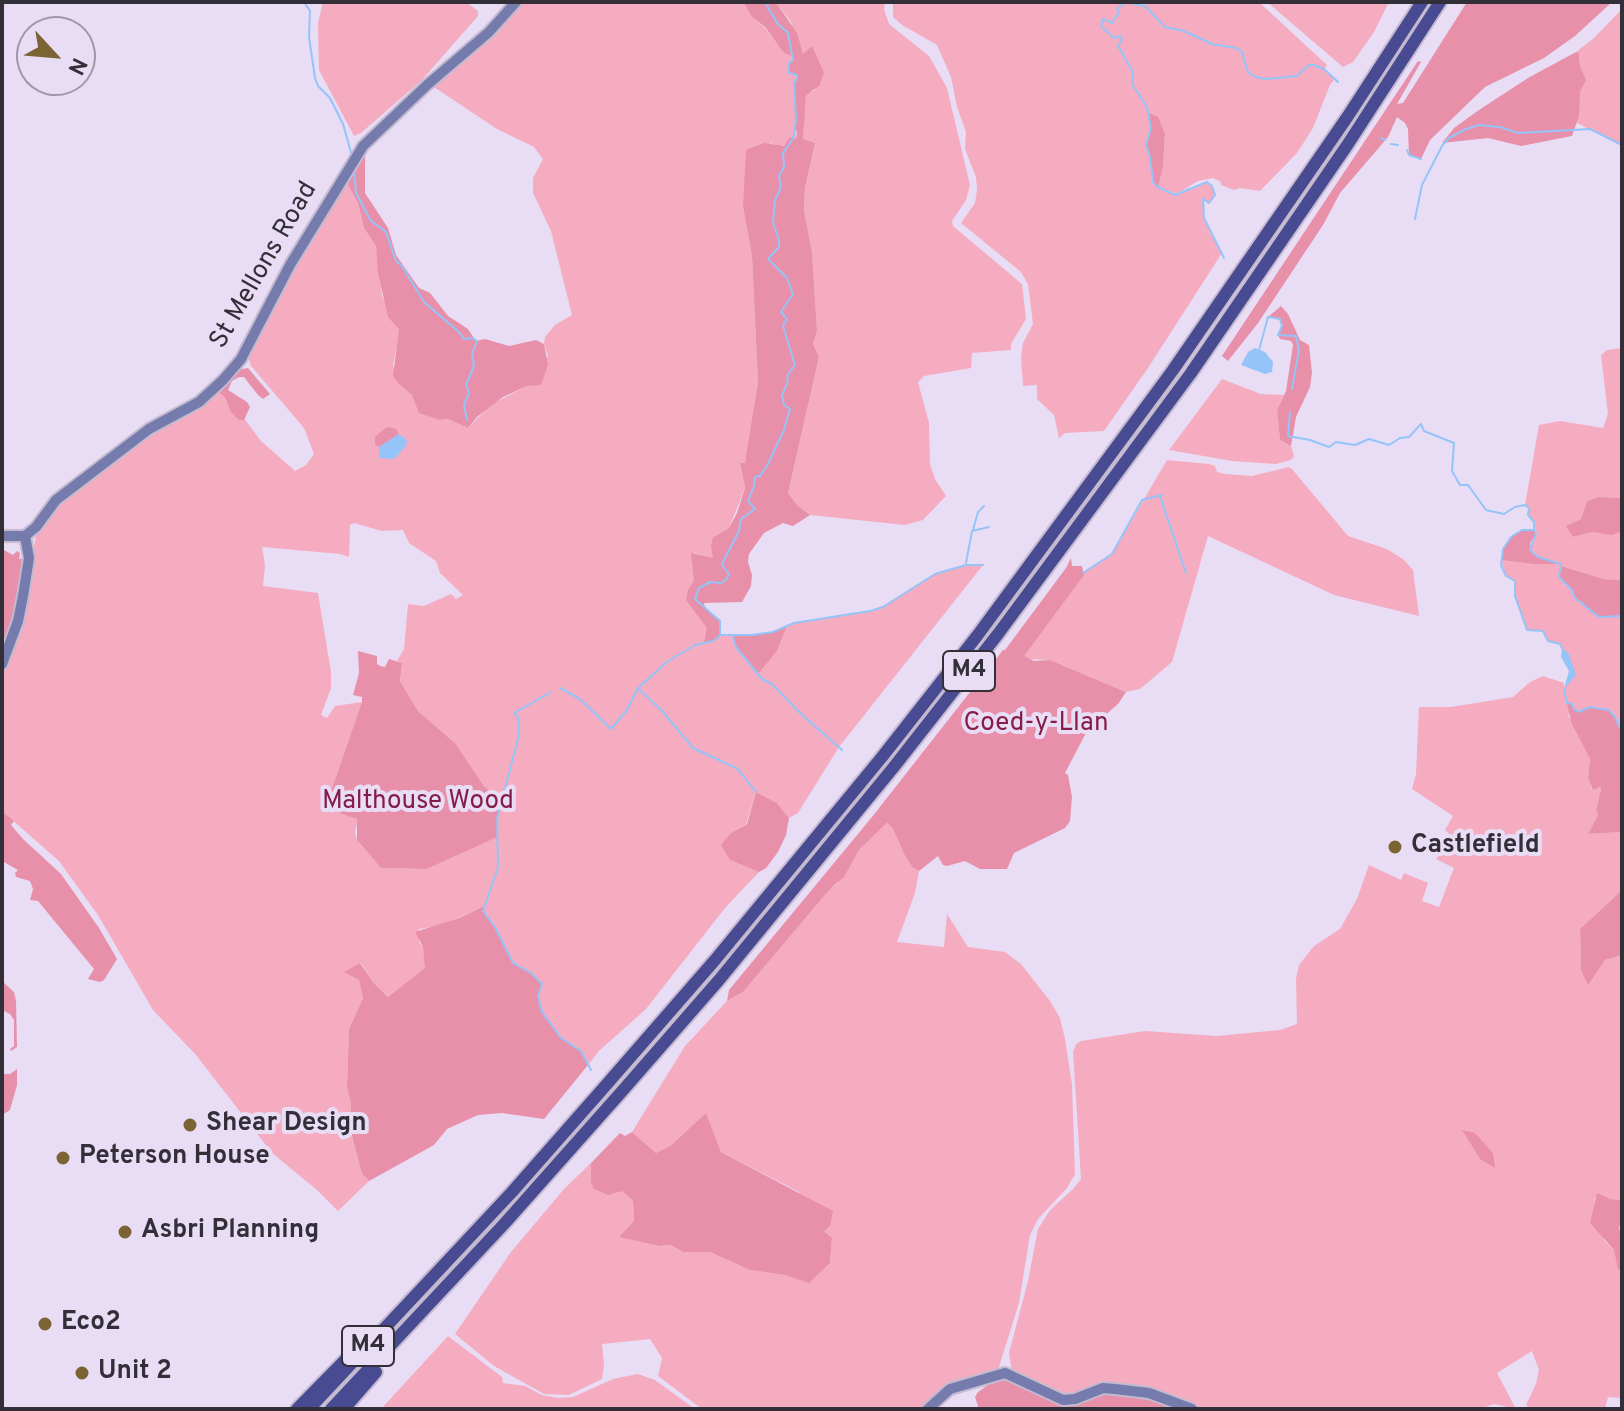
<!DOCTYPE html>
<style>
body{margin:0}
#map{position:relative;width:1624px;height:1411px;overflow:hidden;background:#e8ddf5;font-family:Overpass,sans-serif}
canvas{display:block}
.frame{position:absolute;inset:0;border:4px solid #332f38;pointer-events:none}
.north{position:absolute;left:16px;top:16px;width:80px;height:80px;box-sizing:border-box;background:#e8ddf5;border:2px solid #a097a9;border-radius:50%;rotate:116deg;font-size:22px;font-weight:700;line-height:32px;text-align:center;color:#332f38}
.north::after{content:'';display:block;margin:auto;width:28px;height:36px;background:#7b6333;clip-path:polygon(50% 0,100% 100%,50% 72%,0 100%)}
</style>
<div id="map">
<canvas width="1624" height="1411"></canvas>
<div class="frame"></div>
<div class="north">N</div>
</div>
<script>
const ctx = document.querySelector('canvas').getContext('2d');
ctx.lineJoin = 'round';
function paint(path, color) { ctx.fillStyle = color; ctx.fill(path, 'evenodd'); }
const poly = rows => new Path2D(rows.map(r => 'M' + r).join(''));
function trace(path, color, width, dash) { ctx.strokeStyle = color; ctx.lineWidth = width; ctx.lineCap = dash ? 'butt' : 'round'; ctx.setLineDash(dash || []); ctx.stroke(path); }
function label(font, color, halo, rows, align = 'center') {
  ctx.font = font + ' Overpass,sans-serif'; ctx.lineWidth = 8; ctx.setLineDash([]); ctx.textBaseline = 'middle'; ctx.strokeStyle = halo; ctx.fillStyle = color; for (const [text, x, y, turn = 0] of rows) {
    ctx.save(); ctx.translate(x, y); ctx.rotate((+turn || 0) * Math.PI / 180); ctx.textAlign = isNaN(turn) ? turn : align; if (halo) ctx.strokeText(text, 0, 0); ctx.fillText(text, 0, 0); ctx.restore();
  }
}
const green = poly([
 [323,2,466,2,478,11,478,16,422,80,361,133,354,136,319,70,318,23],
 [522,2,743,2,752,17,764,27,776,42,792,56,797,79,796,139,790,137,788,143,780,147,770,143,743,207,752,256,758,382,749,444,745,463,740,463,745,488,729,528,713,537,713,559,694,553,705,609,720,621,720,634,733,636,736,647,758,673,777,651,787,626,794,623,870,611,883,606,935,574,966,565,983,565,839,747,798,813,789,818,777,803,756,792,746,824,731,833,730,860,759,872,725,908,646,1009,599,1051,588,1065,581,1051,561,1038,542,1012,530,973,513,963,495,927,483,911,484,907,438,926,419,929,419,942,423,947,426,968,388,997,373,982,361,963,345,972,359,980,363,998,349,1029,347,1087,351,1102,351,1132,362,1174,369,1181,338,1211,317,1190,272,1153,196,1055,153,1010,98,915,59,861,2,811,2,671,24,609,36,535,40,526,50,512,104,470,118,451,222,389,261,441,295,471,306,465,314,454,304,428,251,366,246,350,345,180,358,203,364,228,376,246,382,296,400,329,393,366,406,389,440,420,448,419,468,428,490,405,527,386,548,356,544,344,545,337,555,325,572,315,551,231,533,193,533,178,543,159,534,147,497,129,431,85,498,29],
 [354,523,382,531,403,530,409,543,436,561,440,573,463,595,456,599,451,594,424,606,408,604,404,649,397,661,402,663,400,681,418,711,454,742,484,786,501,803,497,819,496,837,427,869,381,868,357,840,355,832,358,819,325,808,362,702,335,706,327,718,321,715,331,688,331,672,318,593,263,586,265,565,262,547,340,554,349,557,350,525],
 [776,2,885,2,884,9,889,24,929,56,947,88,970,185,966,200,952,221,953,226,1022,284,1026,319,1011,344,1011,350,972,353,971,368,924,376,918,382,929,423,930,464,935,479,946,496,923,520,905,525,810,515,797,505,788,493,819,357,813,344,817,331,812,251,804,211,805,188,815,143,803,140,804,115,806,94,815,90,812,46,803,55,791,22],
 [893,2,1125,2,1145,5,1144,2,1259,2,1327,65,1324,69,1335,79,1330,85,1313,128,1297,153,1260,191,1240,188,1234,190,1221,185,1221,182,1213,178,1198,181,1178,193,1169,192,1180,194,1188,188,1196,188,1207,182,1212,186,1215,195,1209,203,1203,200,1204,218,1222,253,1148,368,1104,431,1065,433,1059,438,1054,415,1037,399,1037,385,1023,386,1021,357,1023,343,1033,324,1028,284,1021,272,961,223,975,203,977,190,976,177,965,149,966,132,957,107,951,77,937,45,902,25,893,17],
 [1149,114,1165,134,1163,166,1153,182,1147,139,1151,128],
 [1267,2,1389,2,1374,32,1353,62,1343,67],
 [1622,9,1622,145,1620,145,1577,123,1580,92,1585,80,1580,66,1579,53,1576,52,1594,38],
 [1622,348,1622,498,1598,497,1587,501,1581,519,1567,526,1574,537,1593,532,1622,531,1622,580,1604,579,1561,566,1565,585,1572,590,1575,598,1599,617,1622,616,1622,732,1615,717,1609,710,1590,707,1578,712,1574,709,1568,715,1590,759,1588,778,1592,789,1600,787,1601,789,1596,810,1598,815,1588,834,1622,832,1622,890,1580,929,1581,970,1588,984,1605,960,1622,955,1622,1200,1595,1198,1594,1209,1604,1240,1614,1250,1619,1270,1622,1269,1622,1398,1608,1397,1605,1409,1530,1409,1526,1405,1536,1384,1539,1370,1532,1351,1497,1373,1516,1409,1494,1404,1480,1409,1202,1409,1183,1401,1064,1397,1012,1373,1009,1353,1028,1281,1038,1229,1050,1210,1073,1189,1081,1179,1073,1052,1076,1044,1081,1041,1145,1031,1217,1036,1280,1030,1297,1024,1296,979,1299,965,1314,946,1340,929,1357,899,1369,865,1401,880,1404,873,1428,883,1422,901,1439,907,1454,868,1436,859,1454,838,1445,830,1453,816,1412,789,1416,774,1419,707,1451,707,1513,697,1530,682,1543,676,1564,683,1564,687,1575,675,1560,644,1548,641,1543,631,1527,630,1515,596,1515,581,1506,576,1501,560,1532,564,1553,562,1533,554,1530,550,1536,533,1535,526,1528,515,1529,508,1525,505,1539,425,1560,421,1603,428,1608,414,1601,355,1607,350],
 [1463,1131,1486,1146,1493,1153,1480,1159],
 [1222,379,1261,394,1284,395,1277,410,1280,440,1291,446,1294,456,1291,460,1276,464,1232,461,1169,450],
 [1167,460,1209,464,1215,466,1217,472,1225,474,1252,476,1289,467,1292,469,1348,536,1387,549,1404,560,1413,570,1419,616,1334,595,1208,536,1172,662,1140,689,1126,692,1050,660,1027,659,1023,656,1083,573,1112,554],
 [887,823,893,829,905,856,913,868,919,871,915,893,897,942,944,947,947,914,968,947,1005,952,1021,964,1050,1001,1060,1018,1065,1039,1072,1084,1075,1174,1067,1188,1038,1219,1030,1235,1019,1303,998,1370,937,1395,922,1409,702,1409,658,1376,662,1358,650,1339,602,1344,604,1364,602,1379,569,1395,544,1394,494,1366,455,1334,511,1252,564,1189,591,1163,591,1182,622,1191,633,1201,634,1221,620,1237,659,1246,671,1245,683,1252,710,1252,750,1270,785,1275,809,1282,830,1263,832,1238,824,1231,799,1192,721,1152,705,1114,670,1146,656,1153,632,1132,685,1046,727,1001,743,992,831,888,837,884,859,850],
 [448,1336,502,1377,503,1383,525,1386,542,1395,558,1398,573,1397,613,1379,638,1374,655,1380,695,1409,381,1409]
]);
const forest = poly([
 [743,2,776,2,797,33,803,54,812,46,824,73,819,86,806,95,803,139,815,143,805,188,804,211,812,251,817,331,813,344,819,357,788,493,797,505,810,515,793,526,783,523,764,533,749,554,748,562,752,575,751,586,742,602,704,603,705,609,720,620,721,624,718,639,704,643,707,628,686,600,688,590,694,581,691,553,713,558,711,546,713,537,729,528,737,513,745,488,740,463,745,463,758,382,752,256,743,207,746,150,764,143,784,146,790,137,796,139,797,133,795,126,794,82,797,79,796,75,789,73,789,63,793,60,792,56,784,53,765,27,752,17],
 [1467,2,1612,2,1575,36,1544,58,1485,87,1430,140,1421,159,1409,155,1408,129,1405,123,1397,117,1388,137,1340,193,1323,225,1258,323,1228,361,1222,356,1418,61,1421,62,1397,104,1403,103],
 [1576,52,1579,53,1580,66,1586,80,1580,92,1579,116,1572,136,1521,146,1488,138,1442,143,1454,128,1479,110,1528,78],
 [1149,113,1158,117,1165,134,1163,166,1158,187,1153,182,1150,157,1146,145,1151,128],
 [365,151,365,193,388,228,396,255,419,288,430,293,448,316,468,329,476,341,485,339,509,346,536,340,544,344,548,365,541,385,527,386,503,397,478,416,468,428,448,419,440,420,419,413,412,395,398,383,393,376,399,329,388,317,378,273,376,246,364,228,358,203,345,180],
 [1281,306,1288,314,1300,340,1309,345,1312,373,1310,387,1296,417,1291,446,1280,440,1277,410,1286,391,1293,345,1291,341,1280,339,1278,335,1282,326,1280,319,1268,317],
 [248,368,270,394,263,399,258,395,244,377,239,377,232,381,228,390,247,402,250,407,244,420,239,420,231,412,225,397,218,392,211,392,230,371],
 [387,427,396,429,399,434,379,447,375,444,375,437],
 [1598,497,1622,498,1622,531,1612,535,1593,532,1573,537,1566,526,1581,519,1587,501],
 [1522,530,1534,530,1536,533,1530,544,1533,554,1561,564,1532,564,1501,560,1503,549,1511,537],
 [2,549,13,555,17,551,20,553,19,559,27,558,15,622,2,654],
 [1071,558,1072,566,1082,566,1084,575,1024,656,1034,661,1050,660,1126,692,1118,704,1087,731,1065,773,1068,775,1072,797,1070,821,1065,828,1014,853,1007,869,980,869,965,861,947,866,943,865,938,856,919,871,913,868,905,856,893,829,887,823,859,850,844,877,831,888,743,992,727,1001,729,990,872,817,1003,650,1005,650,1066,568],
 [1561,566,1604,579,1622,580,1622,616,1599,617,1591,613,1583,603,1575,598,1572,590,1559,577],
 [787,626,777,651,758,674,736,647,733,636,773,632],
 [358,651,377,656,377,664,380,666,385,667,389,659,402,663,400,681,418,711,455,743,484,786,502,803,497,819,497,837,427,869,381,868,357,840,357,819,325,808,362,702,362,697,353,695,359,673],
 [1567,703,1572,704,1578,712,1590,707,1609,710,1615,717,1622,732,1622,832,1588,834,1598,815,1596,810,1601,789,1600,787,1593,790,1588,778,1590,759,1571,722],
 [756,792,777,803,789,818,786,835,778,852,766,868,759,872,730,860,721,845,731,833,747,824],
 [2,811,14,821,11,825,23,839,61,874,99,928,117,959,104,980,100,982,88,979,94,969,38,901,30,900,33,889,30,881,16,877,15,873,18,870,2,861],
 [1622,890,1622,955,1605,960,1588,985,1581,970,1580,929],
 [485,906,483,911,495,927,513,963,531,973,542,984,538,996,543,1012,561,1038,581,1051,588,1065,544,1119,502,1113,478,1115,447,1129,434,1145,369,1181,362,1174,351,1132,351,1103,347,1087,349,1029,363,998,359,980,344,972,360,963,373,982,388,997,425,968,423,947,415,932,459,918],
 [2,981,14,992,16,1001,17,1047,11,1051,10,1049,14,1046,14,1020,10,1014,2,1010],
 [17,1069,17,1085,10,1110,2,1115,2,1074,10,1074],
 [706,1113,721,1152,833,1211,830,1226,824,1231,832,1238,830,1263,809,1283,785,1275,750,1270,710,1252,683,1252,671,1245,659,1246,619,1237,634,1221,633,1201,622,1191,608,1195,594,1189,591,1182,591,1163,620,1133,625,1136,632,1132,656,1153,670,1146],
 [1462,1130,1475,1133,1493,1153,1495,1168,1480,1159],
 [1597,1193,1610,1199,1622,1200,1622,1218,1619,1228,1622,1235,1622,1269,1618,1270,1614,1250,1590,1223],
 [1005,1373,1063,1400,1115,1389,1192,1409,979,1409,975,1397,978,1392]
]);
const water = poly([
 [1255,348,1265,352,1273,362,1272,372,1265,374,1241,365,1248,352],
 [399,434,407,440,406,446,394,459,380,458,379,447],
 [1562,648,1569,654,1576,675,1564,689,1569,671,1561,657]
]);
const stream = poly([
 [304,2,310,11,309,37,315,78,318,86,330,98,343,124,352,156],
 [765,2,777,23,788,33,793,60,789,63,789,73,797,75,797,79,794,82,796,119,793,139,783,153,784,167,779,176,781,187,775,200,773,223,779,240,779,247,768,259,787,278,793,294,781,312,787,319,783,326,795,365,788,374,787,384,782,395,784,405,790,409,784,430,767,466,760,476,755,477,754,486,748,501,755,509,741,519,739,531,724,560,722,565,729,574,726,580,721,583,710,582,699,588,695,599,720,621,720,635,753,635,773,632,794,623,870,611,883,607,935,574,966,565,983,565],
 [1124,2,1145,6,1165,27,1184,31,1212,44,1236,48,1242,52,1248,72,1255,77,1267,79,1297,76,1309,65,1314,65,1324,69,1338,82],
 [1125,2,1117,9,1119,13,1112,23,1103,19,1101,26,1114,38,1120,36,1122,39,1118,46,1133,72,1132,84,1147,107,1151,128,1146,145,1150,157,1153,182,1158,187,1175,195,1207,182,1212,186,1215,195,1209,203,1203,199,1204,218,1224,258],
 [1381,138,1385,140],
 [1391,144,1398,145],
 [1407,150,1409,155,1421,159],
 [354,170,356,193,371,221,386,232,396,261,402,266,424,302,459,332,464,339,473,338,477,341,472,354,474,366,466,385,469,393,464,405,467,420],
 [1415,219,1422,185,1442,146,1449,138,1466,129,1479,125,1500,127,1518,133,1590,129,1622,145],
 [1259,350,1268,317,1280,319,1282,326,1278,335,1296,336,1299,350,1292,389],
 [1290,412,1288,436,1310,440,1329,447,1336,442,1355,445,1369,439,1389,445,1400,438,1409,437,1421,424,1424,431,1454,443,1452,471,1460,485,1468,485,1486,510,1504,514,1515,507,1525,505,1529,508,1528,515,1534,522,1534,530,1522,530,1511,537,1503,549,1501,565,1506,576,1515,581,1515,596,1527,630,1543,631,1548,641,1560,644,1562,648],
 [1160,496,1186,573],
 [973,530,978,512,984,506],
 [1534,530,1536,533,1530,550,1538,557,1561,564,1559,577,1572,590,1575,598,1599,617,1622,616],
 [966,563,972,531,989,527],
 [1083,573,1112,554,1142,500,1162,495],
 [733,637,736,647,762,679,772,684,800,713,842,750],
 [560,688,580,699,611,729,627,710,638,688,667,662,695,645,713,641,719,636],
 [639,689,663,712,693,748,738,769,756,792],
 [1564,689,1567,703,1572,704,1574,709,1578,712,1590,707,1609,710,1615,717,1622,732],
 [551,692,514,713,518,717,519,735,497,819,498,868,483,911,495,927,513,963,531,973,542,984,538,996,542,1012,561,1038,581,1051,591,1070]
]);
const secondary = poly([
 [2,536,25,536],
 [25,536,36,527,56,500,149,429,199,402,223,380,241,359,290,265,363,146,427,85,489,32,516,2],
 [2,664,18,621,23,596,29,558,25,536],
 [928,1409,950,1389,1005,1373,1063,1400,1075,1399,1103,1388,1115,1389,1149,1393,1192,1409]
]);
const highway = poly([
 [297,1409,354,1351],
 [309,1409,512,1192,607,1084,715,960,882,757,977,636,1173,370,1348,116,1422,2],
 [331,1409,505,1223,624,1089,719,980,893,768,998,634,1191,373,1348,144,1440,2],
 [344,1409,376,1372]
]);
const markers = [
 [1395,847,8,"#7b6333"],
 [190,1125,8,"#7b6333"],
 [63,1158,8,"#7b6333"],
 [125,1232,8,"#7b6333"],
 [45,1324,8,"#7b6333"],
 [82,1373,8,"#7b6333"]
];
const shields = [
 [969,671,52],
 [368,1346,52]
];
const shieldNames = [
 ["M4",969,671],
 ["M4",368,1346]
];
const streetNames = [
 ["St Mellons Road",265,266,-60]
];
const parkNames = [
 ["Coed-y-Llan",1036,725],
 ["Malthouse Wood",418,803]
];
const poiNames = [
 ["Castlefield",1411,847],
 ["Shear Design",206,1125],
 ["Peterson House",79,1158],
 ["Asbri Planning",141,1232],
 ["Eco2",61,1324],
 ["Unit 2",98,1373]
];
paint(green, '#f5acc1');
paint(forest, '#e88faa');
paint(water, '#94c4f8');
trace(stream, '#94c4f8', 2);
trace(secondary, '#c4bacf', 14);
trace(highway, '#c4bacf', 16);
trace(secondary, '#757bad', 10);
trace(highway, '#484b92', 12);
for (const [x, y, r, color] of markers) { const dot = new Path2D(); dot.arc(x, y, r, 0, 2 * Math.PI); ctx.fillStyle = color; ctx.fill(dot); trace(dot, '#e8ddf5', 3); }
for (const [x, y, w] of shields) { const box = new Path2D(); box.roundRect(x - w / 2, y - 20, w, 40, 6); ctx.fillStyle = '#e8ddf5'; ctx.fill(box); trace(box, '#332f38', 2); }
label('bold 24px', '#332f38', null, shieldNames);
label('26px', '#332f38', '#e8ddf5', streetNames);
label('26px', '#861d48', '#e8ddf5', parkNames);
label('bold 26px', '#332f38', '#e8ddf5', poiNames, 'left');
</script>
